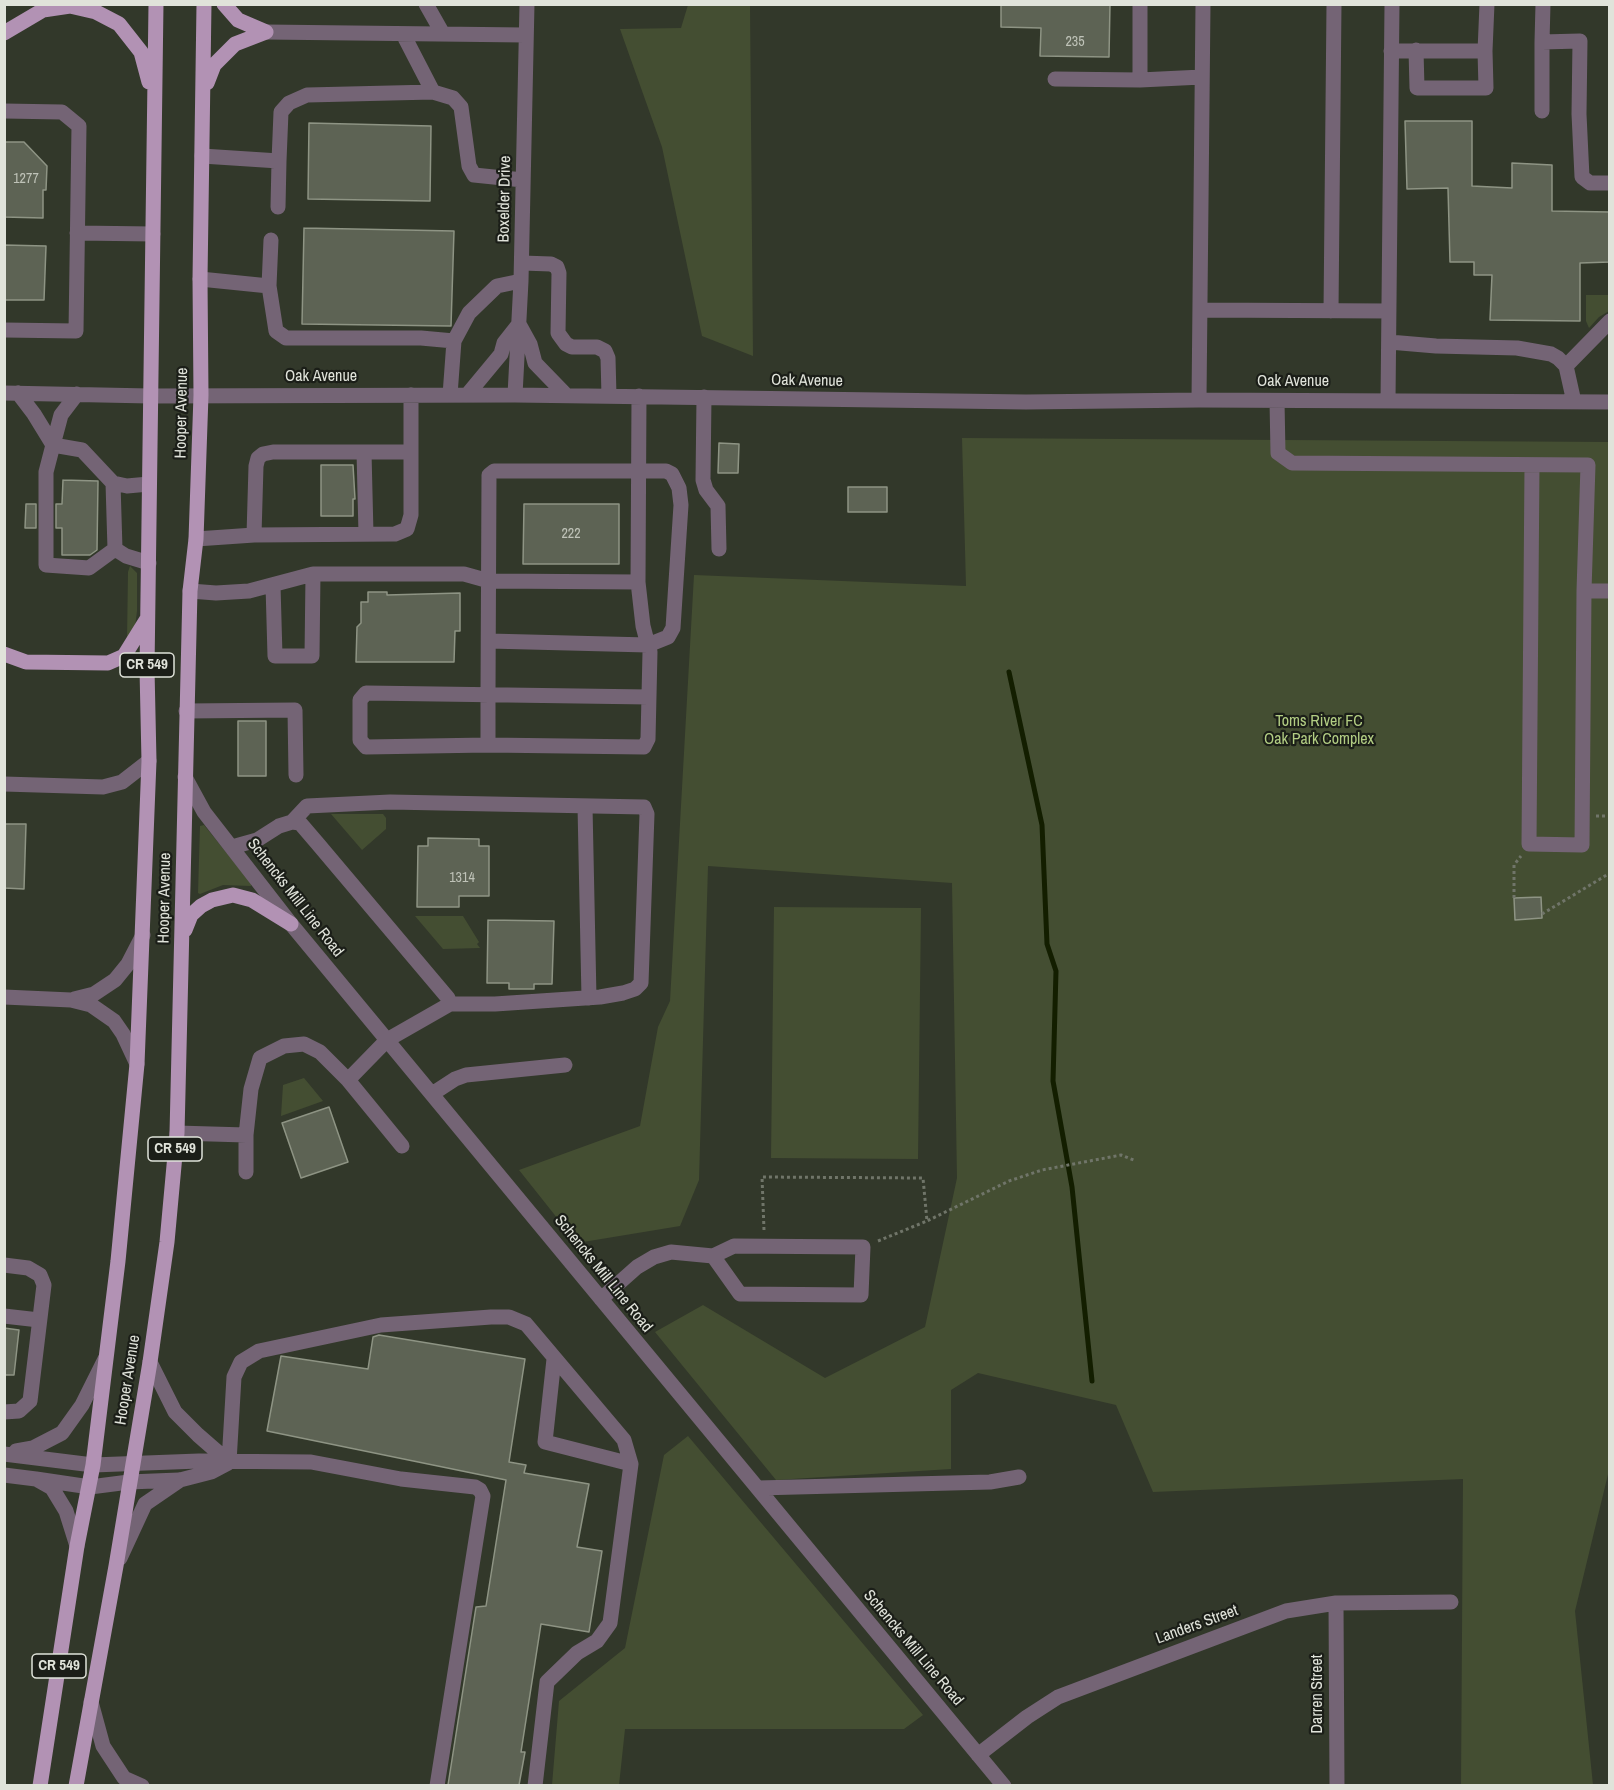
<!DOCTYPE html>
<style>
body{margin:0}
#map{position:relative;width:1614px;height:1790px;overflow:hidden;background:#32382a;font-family:"Archivo Narrow",sans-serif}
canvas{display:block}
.frame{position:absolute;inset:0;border:6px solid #e0e3da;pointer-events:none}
</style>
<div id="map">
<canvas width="1614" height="1790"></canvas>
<div class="frame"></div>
</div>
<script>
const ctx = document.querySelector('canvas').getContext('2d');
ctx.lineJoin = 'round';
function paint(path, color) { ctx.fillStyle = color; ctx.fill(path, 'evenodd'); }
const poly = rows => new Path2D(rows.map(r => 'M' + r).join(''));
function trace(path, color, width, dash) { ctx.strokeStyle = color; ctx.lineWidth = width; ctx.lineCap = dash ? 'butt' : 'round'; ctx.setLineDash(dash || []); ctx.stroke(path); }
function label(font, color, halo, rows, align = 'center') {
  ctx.font = font + ' "Archivo Narrow",sans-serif'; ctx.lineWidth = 4.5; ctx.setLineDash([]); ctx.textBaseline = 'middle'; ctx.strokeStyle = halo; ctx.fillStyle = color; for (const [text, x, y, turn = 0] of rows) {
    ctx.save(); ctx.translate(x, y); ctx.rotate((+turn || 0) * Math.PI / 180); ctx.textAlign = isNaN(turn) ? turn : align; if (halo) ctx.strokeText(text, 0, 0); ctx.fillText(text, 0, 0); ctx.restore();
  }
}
const green = poly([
 [688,5,750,5,753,356,702,336,662,147,620,29,681,28],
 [1586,295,1609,295,1609,311,1599,317,1589,328,1586,321],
 [962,438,1609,442,1610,1466,1575,1611,1593,1785,1461,1785,1463,1479,1153,1492,1116,1405,978,1373,951,1390,951,1469,776,1480,655,1332,703,1305,825,1378,925,1327,957,1178,952,883,708,866,699,1180,680,1226,577,1243,519,1170,640,1126,658,1027,670,1001,694,575,966,586],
 [130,566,137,573,137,611,135,627,127,640,128,572],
 [331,814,383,814,386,818,386,829,362,850],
 [204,825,251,883,251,886,223,885,200,894,198,893,200,826],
 [774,907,921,908,918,1159,771,1158],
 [415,916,463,916,479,942,477,944,480,948,443,949],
 [304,1078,323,1101,281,1116,283,1085],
 [688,1436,923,1715,904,1729,625,1729,619,1785,552,1785,559,1701,625,1648,664,1455]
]);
const stream = poly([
 [1009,672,1042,825,1047,944,1056,971,1053,1081,1072,1187,1092,1381]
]);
const building = poly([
 [1001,4,1110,4,1109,57,1040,56,1041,28,1001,27,1001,4],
 [1405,121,1472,121,1472,186,1512,188,1512,163,1552,165,1552,211,1610,212,1610,262,1580,263,1580,321,1490,320,1492,275,1474,275,1474,262,1450,262,1448,188,1407,189,1405,121],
 [309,123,431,126,430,201,308,199,309,123],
 [4,142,24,142,47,166,46,190,43,190,43,218,4,217,4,142],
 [304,228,454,231,451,326,302,324,304,228],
 [4,245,46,246,44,300,4,300,4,245],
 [719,443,739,444,738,473,718,473,719,443],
 [321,465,353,465,355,499,353,499,353,516,321,516,321,465],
 [63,480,98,481,97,550,90,555,62,555,62,528,56,528,56,504,62,504,63,480],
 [848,487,887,487,887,512,848,512,848,487],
 [26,504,36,504,36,528,25,528,26,504],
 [524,504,619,504,619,564,523,564,524,504],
 [368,592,387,592,387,595,460,593,460,631,455,631,454,662,356,662,357,627,361,623,361,602,368,602,368,592],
 [238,721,266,721,266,776,238,776,238,721],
 [4,824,26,824,24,889,4,888,4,824],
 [428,838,479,839,479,846,489,846,489,896,459,896,459,907,417,907,418,846,428,846,428,838],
 [1541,897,1542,918,1515,920,1514,898,1541,897],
 [488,920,554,921,552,984,534,984,534,989,509,989,509,983,487,983,488,920],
 [329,1107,348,1162,301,1178,282,1123,329,1107],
 [4,1328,19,1330,14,1375,4,1375,4,1328],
 [379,1335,525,1359,509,1462,526,1465,524,1473,589,1484,577,1547,602,1551,589,1632,541,1624,521,1752,525,1752,519,1785,448,1785,476,1607,486,1606,506,1480,267,1431,281,1356,368,1369,373,1337,379,1335]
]);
const path = poly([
 [1596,816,1610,816],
 [1514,898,1514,865,1521,856],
 [1542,914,1610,873],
 [764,1230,762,1177,923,1178,927,1221,1009,1181,1042,1170,1121,1155,1136,1161],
 [878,1241,927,1221]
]);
const minor = poly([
 [426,4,443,34],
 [1543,4,1542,42,1580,41,1579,114,1582,177,1590,183,1610,183],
 [266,32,525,35],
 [403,34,433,92,453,98,461,107,469,166,474,175,523,180],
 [1416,50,1417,88,1486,88,1485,51],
 [1391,51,1485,51,1487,4],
 [1055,79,1140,80,1202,77],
 [1140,80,1140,4],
 [4,111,62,112,79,126,76,331,4,330],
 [1542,111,1542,42],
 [202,156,279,161,281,112,289,103,307,95,433,92],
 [278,207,279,161],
 [77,233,153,234],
 [522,263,551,264,557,267,559,273,558,333,566,344,572,347,597,347,605,351,608,358,609,396],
 [200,279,269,286,276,331,286,338,421,338,454,341],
 [269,286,271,240],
 [1200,310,1389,311],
 [1331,311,1334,4],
 [1389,342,1436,346,1517,348,1551,354,1558,358,1566,366,1574,402],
 [1566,366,1610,321],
 [4,393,150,396,515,395,1026,402,1199,400,1610,402],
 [18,393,34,414,53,445,82,450,113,483,115,549,89,568,46,565,46,472,53,445,61,415,77,394],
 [450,395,454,341,469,313,497,286,521,281],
 [467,395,501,354,504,343,519,324,530,344,535,363,566,395],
 [515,395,521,281,527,4],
 [704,397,703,480,706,490,718,506,719,549],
 [1199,400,1203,4],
 [1277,401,1278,453,1292,463,1588,465,1584,591,1610,591],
 [1388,401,1392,4],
 [364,452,366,534],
 [1532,465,1529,844,1582,845,1584,591],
 [113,483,127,486,149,484],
 [254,535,256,466,258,458,263,454,273,452,410,452],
 [196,539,254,535,395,534,407,529,411,515,411,395],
 [115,549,126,556,149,563],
 [273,585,275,656,312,656,313,574],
 [190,591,216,593,249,591,313,574,464,574,489,581,638,582,639,396],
 [489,641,648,645,668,637,673,628,681,505,679,488,672,474,666,471,494,471,489,475,488,694,488,745,644,747,648,739,650,652,648,645,643,626,638,582],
 [186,711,295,710,296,775],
 [488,745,366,747,360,740,360,700,366,693,649,697],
 [185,777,204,812,291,924,1004,1786],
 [4,784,103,787,122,782,149,761],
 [585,806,589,998],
 [292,822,300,823,318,844,448,998,450,1004,387,1040,348,1080],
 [232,847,257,840,279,826,292,822,307,806,390,802,644,807,647,814,641,983,635,989,623,993,600,997,495,1004,450,1004],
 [4,997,71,1000,91,1005,114,1021,123,1034,137,1064],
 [74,999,94,994,115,980,128,964,143,935],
 [432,1094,455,1079,466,1075,565,1065],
 [177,1133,246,1135],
 [246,1172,246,1135,251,1089,260,1058,284,1046,304,1044,320,1052,348,1080,402,1146],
 [4,1265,28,1268,40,1275,44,1285,30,1401,19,1411,4,1412],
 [601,1299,637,1267,654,1257,671,1252,713,1256,734,1246,863,1247,861,1295,740,1294,713,1256],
 [4,1316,39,1320],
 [554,1359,545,1442,631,1464],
 [150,1362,175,1412,198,1435,229,1462],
 [16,1451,33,1448,62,1433,82,1405,105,1359],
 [4,1454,93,1465,199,1461,311,1462,401,1479,475,1487,480,1490,483,1496,437,1786],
 [229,1462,234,1377,241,1362,259,1351,381,1325,491,1317,509,1317,526,1324,624,1440,631,1464,610,1623,597,1641,577,1653,547,1682,535,1786],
 [4,1475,36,1479,52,1488,66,1511,77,1546],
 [36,1479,90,1487,129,1482,179,1480],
 [758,1488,990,1482,1019,1477],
 [120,1558,145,1504,180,1480,211,1472,228,1463],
 [1336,1603,1337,1786],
 [91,1702,103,1746,124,1778,142,1786],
 [978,1755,1027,1717,1058,1697,1286,1611,1336,1603,1451,1602]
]);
const major = poly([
 [224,4,238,20,266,32],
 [4,33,43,10,70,6,96,12,119,24,141,52,149,82],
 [207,83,214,65,235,44,266,32],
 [4,654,26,662,108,663,124,656,147,619],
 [185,930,191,915,201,906,212,900,233,895,252,900,291,924],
 [40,1786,77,1546,93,1465,118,1261,137,1064,149,761,147,669,156,4],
 [76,1786,116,1566,150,1362,167,1242,177,1133,190,591,196,539,201,395,200,279,204,4]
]);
const numberNames = [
 ["235",1075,42],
 ["1277",26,179],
 ["222",571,534],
 ["1314",462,878]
];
const shields = [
 [147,665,54],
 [175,1149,54],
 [59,1666,54]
];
const shieldNames = [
 ["CR 549",147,665],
 ["CR 549",175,1149],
 ["CR 549",59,1666]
];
const streetNames = [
 ["Boxelder Drive",505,199,-89],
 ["Oak Avenue",321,377],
 ["Oak Avenue",807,381,1],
 ["Oak Avenue",1293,382],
 ["Hooper Avenue",182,413,-89],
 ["Hooper Avenue",165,898,-89],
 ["Schencks Mill Line Road",295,898,52],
 ["Schencks Mill Line Road",603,1274,51],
 ["Hooper Avenue",128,1380,-81],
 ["Landers Street",1197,1625,-20],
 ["Schencks Mill Line Road",913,1648,50],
 ["Darren Street",1318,1694,-90]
];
const parkNames = [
 ["Toms River FC",1319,722],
 ["Oak Park Complex",1319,740]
];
paint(green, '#444e32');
trace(stream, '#131e00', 5);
paint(building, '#5d6354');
trace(building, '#8e9484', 1.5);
trace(path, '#707569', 3, [3, 3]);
trace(minor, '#746475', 15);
trace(major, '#b292b4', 15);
label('14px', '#bfc3b8', null, numberNames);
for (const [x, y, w] of shields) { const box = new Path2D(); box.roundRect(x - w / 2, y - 12, w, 24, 4.5); ctx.fillStyle = '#1b1e18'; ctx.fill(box); trace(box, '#e0e3da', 1.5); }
label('bold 15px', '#e0e3da', null, shieldNames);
label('16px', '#e0e3da', '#1b1e18', streetNames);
label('16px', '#b2cd83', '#1b1e18', parkNames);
</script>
